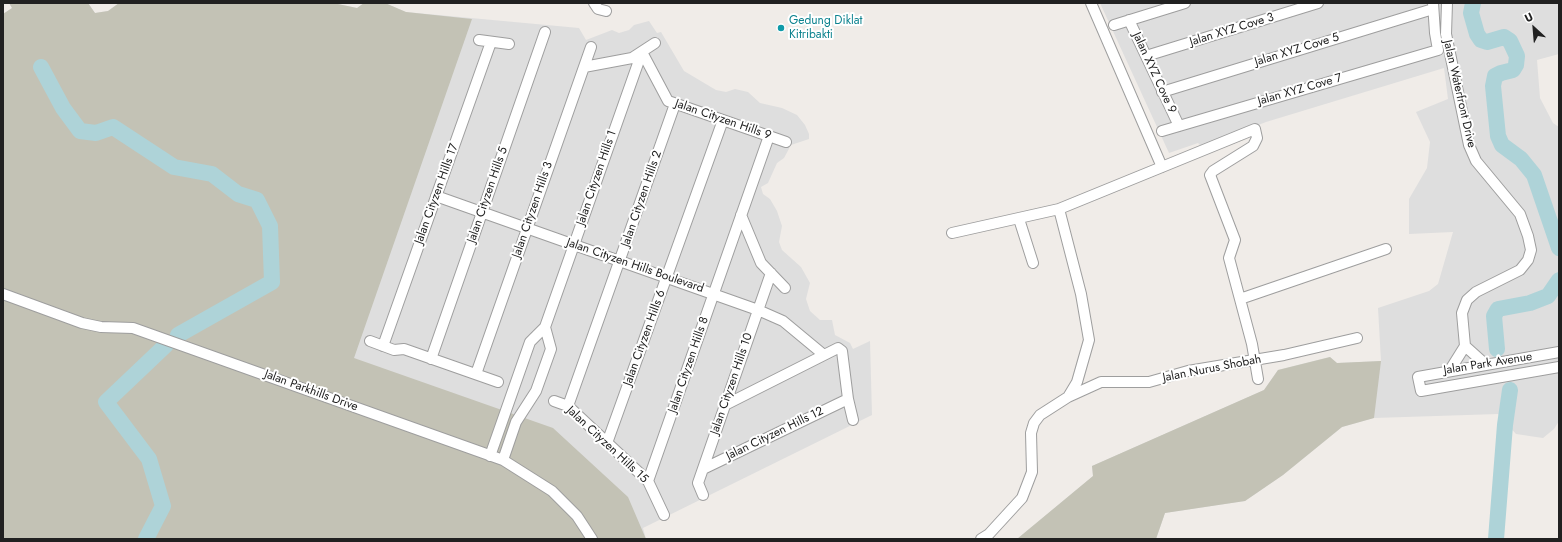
<!DOCTYPE html>
<style>
body{margin:0}
#map{position:relative;width:1562px;height:542px;overflow:hidden;background:#f0ece8;font-family:Jost,sans-serif}
canvas{display:block}
.frame{position:absolute;inset:0;border:4px solid #212121;pointer-events:none}
.north{position:absolute;left:1514px;top:8px;width:40px;height:40px;-webkit-text-stroke:3px #fff;paint-order:stroke;rotate:334deg;font-size:11px;font-weight:700;line-height:16px;text-align:center;color:#212121}
.north::after{content:'';display:block;margin:auto;width:14px;height:18px;background:#212121;clip-path:polygon(50% 0,100% 100%,50% 72%,0 100%)}
</style>
<div id="map">
<canvas width="1562" height="542"></canvas>
<div class="frame"></div>
<div class="north">U</div>
</div>
<script>
const ctx = document.querySelector('canvas').getContext('2d');
ctx.lineJoin = 'round';
function paint(path, color) { ctx.fillStyle = color; ctx.fill(path, 'evenodd'); }
const poly = rows => new Path2D(rows.map(r => 'M' + r).join(''));
function trace(path, color, width, dash) { ctx.strokeStyle = color; ctx.lineWidth = width; ctx.lineCap = dash ? 'butt' : 'round'; ctx.setLineDash(dash || []); ctx.stroke(path); }
function label(font, color, halo, rows, align = 'center') {
  ctx.font = font + ' Jost,sans-serif'; ctx.lineWidth = 4; ctx.setLineDash([]); ctx.textBaseline = 'middle'; ctx.strokeStyle = halo; ctx.fillStyle = color; for (const [text, x, y, turn = 0] of rows) {
    ctx.save(); ctx.translate(x, y); ctx.rotate((+turn || 0) * Math.PI / 180); ctx.textAlign = isNaN(turn) ? turn : align; if (halo) ctx.strokeText(text, 0, 0); ctx.fillText(text, 0, 0); ctx.restore();
  }
}
const residential = poly([
 [9,3,88,3,95,13,108,11,119,3,333,3,357,8,364,3,385,3,406,12,579,28,586,40,612,30,619,33,629,30,634,25,649,21,657,33,661,32,684,71,716,90,726,92,735,89,748,92,760,103,782,108,797,115,805,125,809,134,809,139,791,145,784,158,777,163,768,183,761,187,763,194,770,199,777,211,782,226,779,242,782,250,801,267,810,283,806,299,810,311,820,320,832,320,835,335,850,343,853,349,870,341,872,415,643,528,646,539,3,539,3,14,12,8],
 [1100,3,1559,3,1559,54,1537,60,1540,98,1553,123,1559,127,1559,421,1554,429,1543,438,1516,434,1498,414,1374,418,1342,427,1283,475,1245,501,1165,513,1156,539,1017,539,1093,476,1092,466,1264,390,1278,370,1330,357,1337,363,1381,361,1378,308,1429,291,1438,284,1453,232,1409,234,1409,199,1427,168,1430,142,1416,112,1448,99,1444,68,1266,122,1202,147,1198,143,1169,153]
]);
const construction = poly([
 [9,3,88,3,95,13,108,11,119,3,333,3,357,8,364,3,385,3,406,12,472,19,354,358,553,428,628,497,646,539,3,539,3,14,12,8],
 [1330,357,1337,363,1381,361,1374,418,1342,427,1283,475,1245,501,1165,513,1156,539,1017,539,1093,476,1092,466,1264,390,1278,370]
]);
const river = poly([
 [1473,3,1471,13,1477,34,1481,40,1487,42,1504,37,1510,41,1517,56,1516,65,1513,70,1501,73,1495,76,1493,86,1498,136,1502,145,1521,159,1534,175,1559,248],
 [41,67,63,108,80,131,96,133,113,127,174,167,212,174,238,194,257,200,270,226,272,282,178,335],
 [1497,349,1494,316,1498,309,1530,303,1548,296,1559,280],
 [146,539,163,506,149,459,106,402,166,345],
 [1496,539,1505,425,1510,390]
]);
const minor = poly([
 [594,3,598,9,606,11],
 [1091,3,1162,167],
 [1447,3,1446,34,1469,145,1476,161,1520,214,1528,236,1531,250,1528,260,1520,270,1476,292,1467,300,1462,313,1465,346,1450,370],
 [1129,20,1179,126],
 [1114,25,1185,3],
 [479,40,509,44],
 [642,52,668,101,786,142],
 [1146,56,1318,3],
 [584,67,632,58,655,43],
 [1162,92,1433,9],
 [1162,131,1438,50,1435,33,1433,3],
 [436,196,758,310,783,321,824,355],
 [741,215,761,263,785,288],
 [1019,219,1033,263],
 [952,233,1059,209,1255,129,1257,138,1253,146,1213,171,1210,175,1235,240,1229,258,1252,344,1258,379],
 [3,294,82,323,101,327,133,328,503,460,552,491,577,516,592,539],
 [1240,299,1386,249],
 [370,341,394,350,404,349,498,382],
 [383,346,491,42],
 [1465,346,1485,364],
 [1559,352,1418,377,1421,391,1559,367],
 [431,359,545,32],
 [476,374,591,47],
 [1068,397,1101,382,1149,382,1188,371,1284,355,1357,338],
 [554,401,568,406,648,481,664,515],
 [725,405,838,348,842,351,848,399,853,420],
 [568,406,675,104],
 [607,443,723,120],
 [490,456,530,342,545,327,642,52],
 [503,460,516,422,536,391,551,349,545,327],
 [703,469,848,399],
 [648,481,769,136],
 [703,495,698,483,771,273],
 [981,539,989,534,1022,498,1032,472,1031,433,1034,423,1040,415,1068,397,1077,382,1089,340,1081,294,1059,209]
]);
const markers = [
 [781,28,4,"#0f9aa8"]
];
const cultureNames = [
 ["Gedung Diklat",789,21],
 ["Kitribakti",789,35]
];
const streetNames = [
 ["Jalan XYZ Cove 3",1232,30,-17],
 ["Jalan XYZ Cove 5",1297,50,-17],
 ["Jalan XYZ Cove 9",1154,73,65],
 ["Jalan XYZ Cove 7",1300,90,-16],
 ["Jalan Waterfront Drive",1459,94,77],
 ["Jalan Cityzen Hills 9",723,120,19],
 ["Jalan Cityzen Hills 1",597,178,-71],
 ["Jalan Cityzen Hills 17",437,194,-70],
 ["Jalan Cityzen Hills 5",488,195,-71],
 ["Jalan Cityzen Hills 2",642,199,-71],
 ["Jalan Cityzen Hills 3",533,210,-71],
 ["Jalan Cityzen Hills Boulevard",635,266,19],
 ["Jalan Cityzen Hills 6",645,338,-70],
 ["Jalan Park Avenue",1488,364,-9],
 ["Jalan Cityzen Hills 8",689,365,-71],
 ["Jalan Nurus Shobah",1212,369,-11],
 ["Jalan Cityzen Hills 10",732,384,-71],
 ["Jalan Parkhills Drive",311,391,20],
 ["Jalan Cityzen Hills 12",775,434,-26],
 ["Jalan Cityzen Hills 15",607,445,43]
];
paint(residential, '#dedede');
paint(construction, '#c3c2b5');
trace(river, '#aed3d8', 16);
trace(minor, '#9e9e9e', 12);
trace(minor, '#fff', 10);
for (const [x, y, r, color] of markers) { const dot = new Path2D(); dot.arc(x, y, r, 0, 2 * Math.PI); ctx.fillStyle = color; ctx.fill(dot); trace(dot, '#fff', 1.5); }
label('12px', '#0d838f', '#fff', cultureNames, 'left');
label('12px', '#212121', '#fff', streetNames);
</script>
